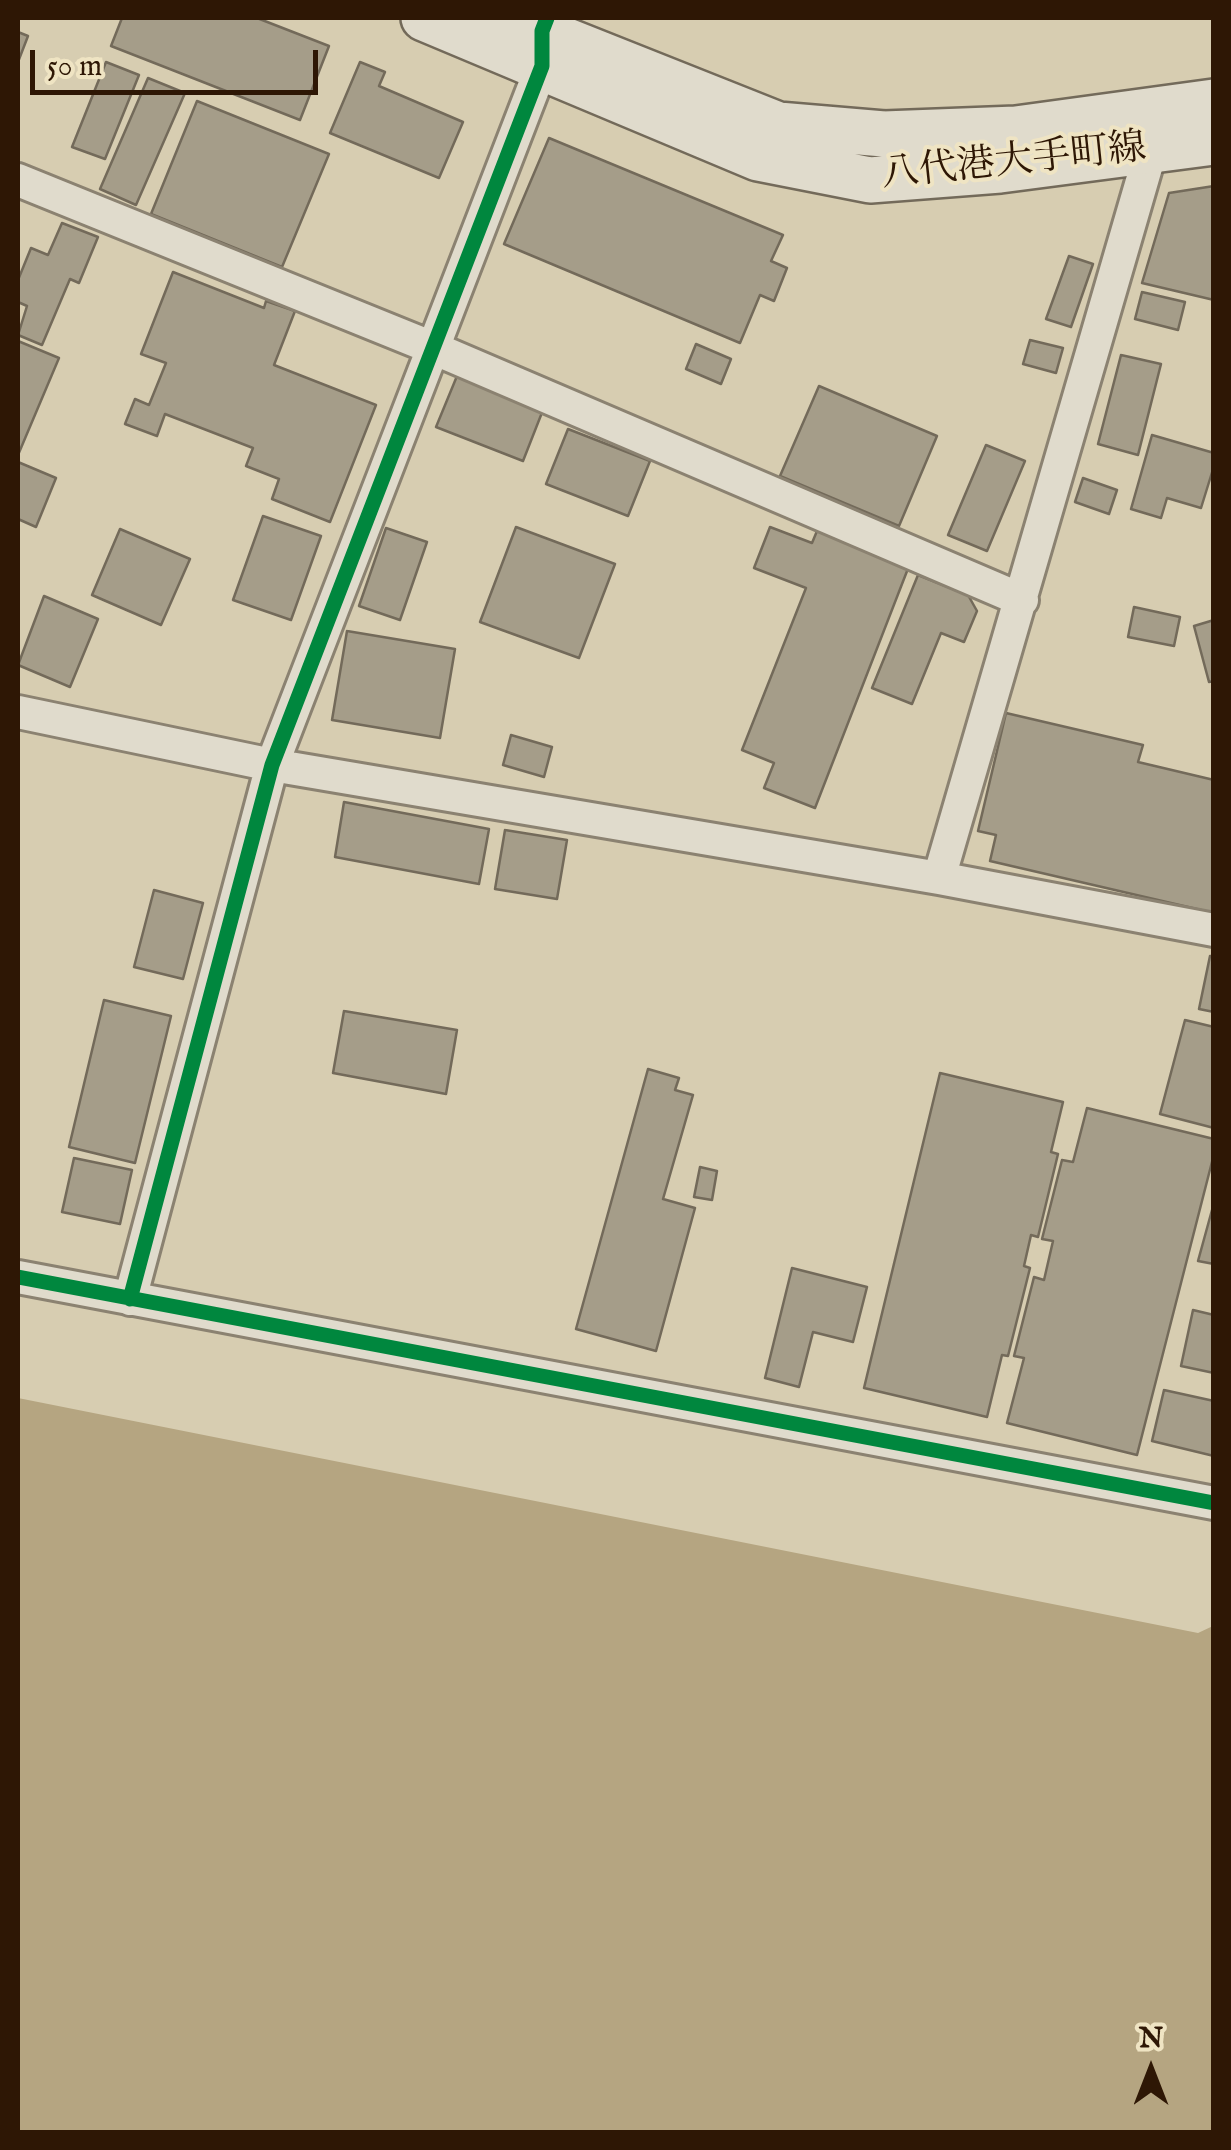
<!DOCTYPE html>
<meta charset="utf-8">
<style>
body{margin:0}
#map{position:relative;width:1231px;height:2150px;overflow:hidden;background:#d7cdb1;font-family:"IM FELL English",serif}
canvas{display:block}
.frame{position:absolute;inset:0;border:20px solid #2e1705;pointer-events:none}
.north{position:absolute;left:1101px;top:2020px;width:100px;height:100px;-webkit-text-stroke:8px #efe4c3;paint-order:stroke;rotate:0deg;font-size:28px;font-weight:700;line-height:40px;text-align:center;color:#2e1705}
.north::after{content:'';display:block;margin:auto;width:35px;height:45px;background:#2e1705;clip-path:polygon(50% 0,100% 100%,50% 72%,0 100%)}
.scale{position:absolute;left:30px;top:50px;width:288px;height:45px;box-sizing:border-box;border:5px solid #2e1705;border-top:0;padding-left:12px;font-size:30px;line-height:35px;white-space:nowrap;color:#2e1705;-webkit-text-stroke:8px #efe4c3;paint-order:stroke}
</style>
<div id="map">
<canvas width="1231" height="2150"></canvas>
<div class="frame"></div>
<div class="north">N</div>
<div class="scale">50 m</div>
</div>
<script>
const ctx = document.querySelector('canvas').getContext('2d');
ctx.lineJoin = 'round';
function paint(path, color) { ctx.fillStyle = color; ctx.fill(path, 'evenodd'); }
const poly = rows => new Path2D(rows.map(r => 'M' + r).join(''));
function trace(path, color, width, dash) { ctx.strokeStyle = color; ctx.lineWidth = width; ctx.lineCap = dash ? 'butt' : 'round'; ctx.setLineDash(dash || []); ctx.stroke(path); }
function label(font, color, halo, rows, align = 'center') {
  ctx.font = font + ' "IM FELL English","Noto Serif JP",serif'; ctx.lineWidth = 8; ctx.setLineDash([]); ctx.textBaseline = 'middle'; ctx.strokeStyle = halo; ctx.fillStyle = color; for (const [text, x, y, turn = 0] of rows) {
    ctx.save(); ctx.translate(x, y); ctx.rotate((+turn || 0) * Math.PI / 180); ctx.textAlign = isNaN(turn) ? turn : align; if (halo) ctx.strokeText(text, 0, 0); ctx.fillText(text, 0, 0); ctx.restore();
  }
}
const water = poly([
 [18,1398,1198,1633,1213,1626,1213,2132,18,2132]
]);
const building = poly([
 [122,18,257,18,329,46,300,120,111,46,122,18],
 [18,32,28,36,18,62,18,32],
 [106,62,139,75,105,159,72,147,106,62],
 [360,62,385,72,379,86,463,122,439,178,330,133,360,62],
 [148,78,185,93,136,205,100,189,148,78],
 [197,101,329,154,282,267,151,214,197,101],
 [549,138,783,235,771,261,787,268,774,301,760,295,740,343,504,244,549,138],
 [1214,186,1214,300,1142,283,1169,193,1214,186],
 [62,223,98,237,79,283,70,279,42,345,18,335,27,306,18,302,18,280,31,248,48,255,62,223],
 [1069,256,1093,264,1071,327,1046,319,1069,256],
 [173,272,264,308,266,301,295,311,274,365,376,405,330,522,272,499,279,479,246,466,253,448,165,414,157,436,125,424,135,399,149,405,166,363,141,354,173,272],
 [1142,292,1185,302,1178,330,1135,319,1142,292],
 [1030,340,1063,348,1056,373,1023,364,1030,340],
 [18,341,59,358,18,455,18,341],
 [696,344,731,359,721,384,686,369,696,344],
 [1121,355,1161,364,1138,455,1098,444,1121,355],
 [457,376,543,410,523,461,436,427,457,376],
 [819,386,937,436,899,526,780,476,819,386],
 [568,429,650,461,628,516,546,484,568,429],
 [1152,435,1214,453,1214,466,1201,508,1167,498,1161,518,1131,509,1152,435],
 [986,445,1025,461,987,551,948,535,986,445],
 [18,462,56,478,36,527,18,519,18,462],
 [1083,478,1117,490,1109,514,1075,502,1083,478],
 [263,516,321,536,291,620,233,600,263,516],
 [516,527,615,564,579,658,480,622,516,527],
 [770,527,812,543,817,531,909,566,815,808,764,788,774,763,742,750,806,588,754,568,770,527],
 [386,528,427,542,400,620,359,606,386,528],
 [120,529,190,559,161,625,92,595,120,529],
 [918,575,968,595,977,611,964,642,941,633,912,704,872,688,918,575],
 [44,596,98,619,70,687,18,665,44,596],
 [1134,607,1180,617,1174,646,1128,637,1134,607],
 [1214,620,1214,681,1209,682,1194,626,1214,620],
 [347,631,455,649,440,738,332,720,347,631],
 [1006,713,1143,745,1138,762,1214,780,1214,913,990,861,996,835,978,831,1006,713],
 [511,735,552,747,544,777,503,765,511,735],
 [344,802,489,829,479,884,335,857,344,802],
 [505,830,567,840,557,899,495,889,505,830],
 [154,890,203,903,183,979,134,967,154,890],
 [1210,956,1214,956,1214,1012,1199,1009,1210,956],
 [104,1000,171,1016,135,1163,69,1147,104,1000],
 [344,1011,457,1030,446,1094,333,1073,344,1011],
 [1185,1020,1214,1027,1214,1128,1160,1114,1185,1020],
 [648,1069,679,1078,675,1090,693,1095,663,1199,695,1208,656,1351,576,1329,648,1069],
 [940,1073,1063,1102,1051,1152,1058,1154,1038,1237,1031,1235,1024,1266,1030,1268,1008,1356,1002,1355,987,1417,864,1388,940,1073],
 [1087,1108,1214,1139,1214,1154,1137,1455,1007,1423,1024,1358,1014,1356,1034,1277,1044,1280,1053,1241,1042,1239,1062,1160,1073,1162,1087,1108],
 [74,1158,132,1170,120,1224,62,1212,74,1158],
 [700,1167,717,1171,712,1200,694,1197,700,1167],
 [1212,1210,1214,1210,1214,1264,1198,1261,1212,1210],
 [792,1268,867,1287,853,1342,813,1332,799,1387,765,1378,792,1268],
 [1193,1310,1214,1315,1214,1373,1181,1366,1193,1310],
 [1164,1390,1214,1401,1214,1456,1152,1441,1164,1390]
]);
const street = poly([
 [18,180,433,348,1022,600],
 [18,712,272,765,939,878,1214,930],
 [939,878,1156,133],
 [18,1277,1214,1503],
 [130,1299,272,765,542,66,542,46]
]);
const secondary = poly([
 [424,18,758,158,870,180,1000,170,1214,142],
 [509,18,778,125,884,134,1016,129,1214,102]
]);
const cycleway = poly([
 [18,1277,1214,1503],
 [130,1299,272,765,542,66,542,31,547,18]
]);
const streetNames = [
 ["八代港大手町線",1014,164,-6]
];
paint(water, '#b5a581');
paint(building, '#a59d89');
trace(building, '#736a5a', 2.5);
trace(street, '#8b8271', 38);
trace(secondary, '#736a5a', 50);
trace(street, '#e0dbcc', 32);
trace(secondary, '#e0dbcc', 45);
trace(cycleway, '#00873e', 15);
label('38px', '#2e1705', '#efe4c3', streetNames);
</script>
